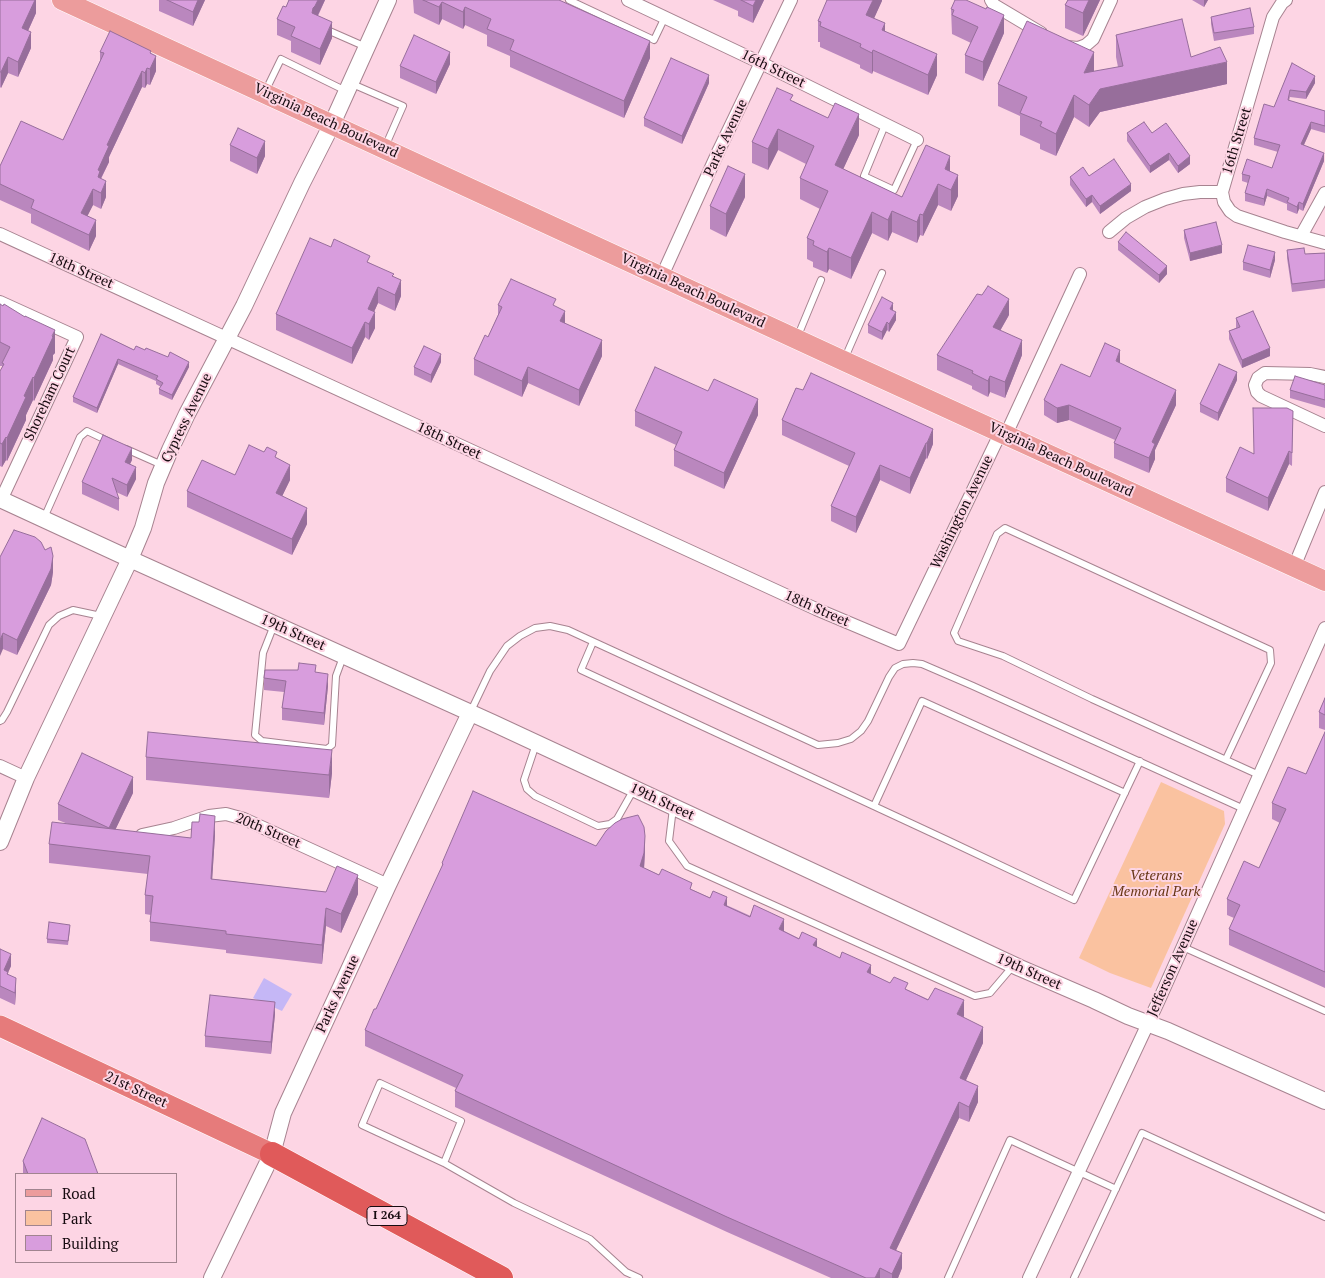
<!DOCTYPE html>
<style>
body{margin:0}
#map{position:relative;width:1325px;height:1278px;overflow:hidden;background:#fdd5e4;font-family:"PT Serif",serif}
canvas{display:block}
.legend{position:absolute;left:15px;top:1173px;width:162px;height:90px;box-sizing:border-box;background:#fdd5e4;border:1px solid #a1848f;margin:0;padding:6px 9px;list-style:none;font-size:15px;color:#170b10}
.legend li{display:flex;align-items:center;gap:10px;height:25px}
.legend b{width:25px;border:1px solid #a1848f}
</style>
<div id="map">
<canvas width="1325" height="1278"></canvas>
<ul class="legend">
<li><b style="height:6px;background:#ec9c9c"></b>Road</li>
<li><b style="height:14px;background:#fac2a0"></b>Park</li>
<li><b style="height:14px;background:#d89ddd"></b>Building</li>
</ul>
</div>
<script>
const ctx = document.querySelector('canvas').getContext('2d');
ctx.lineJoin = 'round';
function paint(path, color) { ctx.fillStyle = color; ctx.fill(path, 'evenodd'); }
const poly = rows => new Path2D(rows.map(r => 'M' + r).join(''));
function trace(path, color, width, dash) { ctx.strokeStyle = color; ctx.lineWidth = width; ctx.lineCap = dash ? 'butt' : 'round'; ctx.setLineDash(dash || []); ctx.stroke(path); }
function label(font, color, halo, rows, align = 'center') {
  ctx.font = font + ' "PT Serif",serif'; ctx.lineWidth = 4; ctx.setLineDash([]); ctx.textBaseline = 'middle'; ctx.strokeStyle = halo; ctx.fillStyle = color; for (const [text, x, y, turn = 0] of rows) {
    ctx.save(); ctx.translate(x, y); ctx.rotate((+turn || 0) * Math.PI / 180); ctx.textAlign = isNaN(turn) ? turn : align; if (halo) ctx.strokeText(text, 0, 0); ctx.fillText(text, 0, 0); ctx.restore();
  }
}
const green = poly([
 [1161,782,1224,811,1225,824,1151,988,1110,973,1079,958]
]);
const water = poly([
 [264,978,292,994,282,1011,253,998]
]);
const service = poly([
 [569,0,654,40,665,17],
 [325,29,366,47],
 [350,83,403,106,385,147],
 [265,92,281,59,346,91],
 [885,125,864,176,894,190,917,140],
 [797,338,821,280],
 [844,360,882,273],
 [126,449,162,465],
 [44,518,80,437,87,431,110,442],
 [274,625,263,653,255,735,262,741,327,749,332,745,336,676,343,657],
 [593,642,581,670,947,840,1074,900,1140,761],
 [470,713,490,671,507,646,520,636,535,628,550,626,568,630,818,745,838,743,851,739,861,731,868,721,889,677,895,668,903,664,913,663,922,664,973,686,1244,809],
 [0,721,2,720,7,712,49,625,59,616,73,610,101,616],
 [536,744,524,780,527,789,535,796,598,826,610,824,617,819,634,789],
 [1226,759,1271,663,1270,650,1005,528,997,534,954,633,958,641,1003,656,1092,699,1259,775],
 [874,806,922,701,1125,793],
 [673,808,669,841,687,866,975,996,990,993,1013,966],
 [1183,947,1325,1011],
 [444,1163,461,1121,380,1083,362,1125,444,1163,514,1203,590,1239,626,1272,639,1278],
 [948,1278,1010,1140,1116,1189],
 [1074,1278,1142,1133,1325,1217]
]);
const minor = poly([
 [628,0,761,63,917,140],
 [991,0,994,5,1041,33],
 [1286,0,1282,3,1273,17,1222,192,1224,202,1230,211,1237,216,1285,232,1325,243],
 [1067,47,1078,48,1086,45,1093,39,1111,0],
 [1109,232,1126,218,1145,207,1165,199,1183,194,1200,192,1222,192],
 [0,234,816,609,899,644,997,440,1009,428,1080,274],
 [1301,236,1325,193],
 [662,276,719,150,791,0],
 [0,302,77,337,1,500],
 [1325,377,1310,374,1265,373,1258,378,1255,385,1257,392,1261,396,1325,426],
 [1294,567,1325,492],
 [0,766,26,778],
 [142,835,174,828,209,816,226,814,244,819,388,885],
 [1029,1278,1159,1000,1325,628]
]);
const tertiary = poly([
 [0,499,130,559,493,723,1020,968,1094,1000,1128,1016,1168,1031,1325,1101],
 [0,842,26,778,130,559,143,528,156,483,170,450,187,414,244,306,302,183,332,124,388,0],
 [212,1278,272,1154,283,1113,388,885,470,713]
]);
const primary = poly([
 [62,0,844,361,1325,581]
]);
const trunk = poly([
 [0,1026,272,1154]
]);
const motorway = poly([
 [272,1154,501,1278]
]);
const wall = poly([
 [0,0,36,0,36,13,28,31,31,48,18,77,8,73,1,88,0,87],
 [159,0,205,0,193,26,159,11],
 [289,0,325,0,318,16,332,38,320,65,291,52,291,41,277,35,277,19,286,7],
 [413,0,559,0,650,58,624,118,510,67,510,56,487,46,487,35,465,25,463,29,442,19,439,25,414,13],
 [713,0,764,0,753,23,738,16,738,11],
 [882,0,874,18,885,31,937,75,928,95,873,71,872,74,860,68,860,65,820,47,820,42,818,42,818,21],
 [1068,0,1100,0,1083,36,1065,28,1065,5],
 [1192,0,1208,0,1204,7],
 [951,9,1004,33,983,81,965,73,965,55,971,43,952,34],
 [1211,17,1254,27,1254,34,1214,41,1211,24],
 [1116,35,1191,57,1227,84,1100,112,1089,127,1074,117,1056,156,1040,149,1040,144,1020,135,1020,116,998,106,998,84,1094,72,1118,67,1116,57],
 [100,52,151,53,156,71,150,85,147,84,145,88,142,87,109,157,109,162,101,179,106,197,101,209,93,205,87,216,96,236,89,251,31,223,31,214,0,200,0,166,63,140,100,61],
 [1292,63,1315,83,1306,99,1290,97,1289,101,1325,111,1325,133,1311,129,1304,145,1324,161,1303,211,1299,209,1297,214,1287,210,1287,204,1267,196,1264,206,1245,201,1245,193,1248,183,1242,181,1242,174,1272,168,1278,152,1254,145,1254,138,1274,107],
 [450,64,436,94,400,78,400,66],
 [709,83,682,144,644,126,644,118],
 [793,101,859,135,843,169,902,197,950,171,958,196,951,211,938,205,923,236,920,235,917,243,892,232,888,241,872,233,851,279,829,269,827,273,813,267,813,262,807,259,807,238,820,209,800,199,800,178,806,164,778,150,768,170,752,163,752,142],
 [1127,133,1152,133,1190,164,1178,173,1169,160,1150,173,1127,141],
 [230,145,265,156,257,174,230,161],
 [1070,177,1131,191,1100,214,1092,202,1086,207,1070,185],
 [745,197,726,237,710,229,710,206],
 [1184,230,1222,253,1190,261,1184,238],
 [1118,242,1167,274,1159,283,1118,250],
 [331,247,370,263,394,277,401,296,395,311,378,303,374,312,375,328,369,340,365,337,352,364,276,330,276,314],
 [1287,250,1305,254,1325,253,1325,288,1292,292,1287,258],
 [1275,260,1270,278,1243,270,1243,262],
 [0,304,55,353,53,355,53,360,34,401,33,400,26,415,26,420,7,461,6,460,2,467,0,466,0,371,2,368,2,366,0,366],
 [498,305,556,307,565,323,602,356,579,406,528,383,522,397,474,375,474,359,488,337,498,315],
 [893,311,896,320,889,332,887,330,882,340,868,333,868,325],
 [1009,315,1000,331,1022,355,1005,398,990,392,988,397,972,389,972,386,937,370,937,355],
 [1236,318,1270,356,1242,368,1229,339,1229,331,1236,328],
 [101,334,134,350,145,350,189,367,172,400,159,394,159,389,161,387,156,384,156,381,118,364,97,413,73,402,73,397],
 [441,362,431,383,414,375,414,367],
 [1120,363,1176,405,1155,450,1155,459,1149,473,1114,458,1114,443,1115,440,1069,420,1057,423,1044,415,1044,400,1090,377],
 [1237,380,1218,421,1200,412,1200,404],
 [1325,385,1325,408,1290,398,1290,390],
 [796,388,933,444,927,459,926,458,910,494,880,480,856,533,831,521,831,506,849,466,782,435,782,420],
 [635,411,758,415,724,489,674,466,674,450,676,445,635,426],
 [1293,411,1292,466,1289,464,1268,511,1226,492,1226,478,1254,453],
 [277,459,290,480,282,496,307,524,292,555,187,507,187,491,235,475],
 [132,460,130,464,136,479,127,497,116,492,119,499,119,511,82,494,82,482],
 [0,557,53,572,51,585,17,655,3,649],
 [316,672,328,686,324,725,282,720,282,708,284,692,264,690,264,678],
 [1325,698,1325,730,1319,728,1319,712],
 [1325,732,1325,988,1229,945,1229,929,1234,918,1227,915,1227,899,1259,868,1280,823,1272,819,1272,803,1306,774],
 [146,757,332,773,329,798,146,780],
 [133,793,115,830,191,838,215,835,212,879,326,892,358,894,341,933,326,926,322,964,226,953,226,950,150,941,150,922,151,915,145,914,145,895,148,874,49,863,49,844,68,824,58,820,58,804],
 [645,851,644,868,784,931,871,974,890,983,908,990,964,1016,963,1017,983,1043,966,1080,978,1102,969,1122,959,1118,896,1250,902,1268,898,1278,831,1278,727,1232,455,1107,455,1091,456,1088,365,1046,365,1030,376,1009,442,867,442,863],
 [70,929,68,945,47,943,47,939],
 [0,949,11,966,8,972,8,975,16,990,15,1005,0,998],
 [275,1014,271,1054,205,1047,205,1036],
 [23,1161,98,1174,23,1174]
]);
const shadedWall = poly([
 [35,0,36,0,36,13,22,44,22,28],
 [198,0,205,0,193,26,193,12],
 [318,0,325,0,315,21,312,13,313,8],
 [756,0,764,0,753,23,753,6],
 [873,0,882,0,882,1,866,36,866,15],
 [1089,0,1100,0,1083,36,1083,13],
 [1204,0,1208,0,1204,7],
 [442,2,442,19,439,25,439,7],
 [465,7,465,25,463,29,463,12],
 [1004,15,1004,33,983,81,983,62],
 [332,22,332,38,320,65,320,49],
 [885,23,885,44,882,30],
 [31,32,31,48,18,77,18,62],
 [650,41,650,58,624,118,624,101],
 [873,50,873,71,872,74,872,53],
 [450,52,450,64,436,94,436,82],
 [1094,52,1094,75,1084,73],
 [937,54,937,75,928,95,928,75],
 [156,56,156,71,150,85,150,69],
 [8,57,8,73,1,88,1,72],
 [1227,62,1227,84,1100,112,1089,127,1089,105,1100,89],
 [147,68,147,84,145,88,145,73],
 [142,71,142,87,109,157,109,162,100,180,100,187,98,193,98,170,107,145],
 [709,75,709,83,682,144,682,136],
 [1315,76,1315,83,1306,99,1306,92],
 [1074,95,1074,117,1056,156,1056,134],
 [859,114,859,135,835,187,835,165],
 [1311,122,1311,129,1301,151,1301,144],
 [778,129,778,150,768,170,768,149],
 [265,141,265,156,257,174,257,158],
 [1169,153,1169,160,1150,173,1150,166],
 [1324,153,1324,161,1303,211,1303,204],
 [950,156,950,178,945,169],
 [1190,156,1190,164,1178,173,1178,166],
 [745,174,745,197,726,237,726,214],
 [958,175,958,196,951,211,951,190],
 [106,181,106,197,101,209,101,193],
 [938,184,938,205,923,236,923,215],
 [1131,184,1131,191,1100,214,1100,206],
 [93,189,93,205,81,229,81,213],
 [1267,189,1267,196,1264,206,1264,199],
 [1092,195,1092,202,1086,207,1086,199],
 [1299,202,1299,209,1297,214,1297,207],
 [892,211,892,232,888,241,888,220],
 [872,212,872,233,851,279,851,258],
 [920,214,920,235,917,243,917,222],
 [96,220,96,236,89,251,89,235],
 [1222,245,1222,253,1190,261,1190,253],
 [829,248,829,269,827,273,827,252],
 [1275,252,1275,260,1270,278,1270,270],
 [1167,266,1167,274,1159,283,1159,275],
 [401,280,401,296,395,311,395,295],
 [378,287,378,303,368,325,368,309],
 [1009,299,1009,315,993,343,993,327],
 [893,303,893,311,890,309],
 [565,311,565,327,560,321],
 [375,312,375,328,369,340,369,324],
 [896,312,896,320,889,332,889,324],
 [365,322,365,337,352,364,352,348],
 [887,322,887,330,882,340,882,332],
 [55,330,55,353,53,355,53,360,34,401,34,378],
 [602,340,602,356,579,406,579,390],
 [1022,340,1022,355,1005,398,1005,382],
 [1270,348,1270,356,1242,368,1242,360],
 [1120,350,1120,365,1116,361],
 [441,354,441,362,431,383,431,375],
 [118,359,118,364,97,413,97,408],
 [189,362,189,367,172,400,172,395],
 [528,367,528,383,522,397,522,381],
 [1237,372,1237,380,1218,421,1218,413],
 [990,376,990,392,988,397,988,381],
 [33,377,33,400,26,415,26,420,7,461,7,438,24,396],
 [1176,390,1176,405,1155,450,1155,459,1149,473,1149,458,1152,442],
 [758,399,758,415,724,489,724,473],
 [1069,405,1069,420,1057,423,1057,408],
 [933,429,933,444,927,459,927,443],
 [6,437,6,460,2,467,2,444],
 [926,443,926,458,910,494,910,478],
 [132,448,132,460,125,474,125,462],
 [1289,451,1289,464,1268,511,1268,498],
 [290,465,290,480,276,509,276,493],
 [880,465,880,480,856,533,856,517],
 [136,467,136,479,127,497,127,485],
 [307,508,307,524,292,555,292,539],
 [53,556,53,572,51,585,17,655,17,640],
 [3,633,3,649,0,656,0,640],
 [328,674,328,686,324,725,324,713],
 [332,750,332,773,329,798,329,775],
 [133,777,133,793,109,843,109,828],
 [215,816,215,835,211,898,211,879],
 [645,836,645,851,644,869,640,866],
 [358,875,358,894,341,933,341,914],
 [727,897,727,913,724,905],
 [326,908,326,926,322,964,322,945],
 [784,919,784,935,779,929],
 [817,939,817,954,813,945],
 [11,954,11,966,4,982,4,970],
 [871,965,871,981,867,972],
 [16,978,16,990,15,1005,15,993],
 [964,1000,964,1016,957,1030,957,1014],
 [275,1002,275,1014,271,1054,271,1042],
 [983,1027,983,1043,960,1093,960,1078],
 [978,1086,978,1102,969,1122,969,1107],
 [959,1102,959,1118,890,1263,890,1248],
 [902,1253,902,1268,898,1278,892,1278,892,1274],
 [880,1268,880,1278,875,1278]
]);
const building = poly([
 [0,0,35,0,22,28,31,32,18,62,8,57,1,72,0,72,0,0],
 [167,0,198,0,193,12,167,0],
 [289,0,318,0,315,6,313,8,312,13,332,22,320,49,291,36,295,27,277,19,283,6,286,7,289,0],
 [423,0,559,0,650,41,624,101,510,50,514,40,487,29,491,19,465,7,463,12,442,2,439,7,423,0],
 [741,0,756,0,753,6,741,0],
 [827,0,873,0,866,15,885,23,882,30,937,54,928,75,873,50,872,53,860,47,861,44,820,26,821,22,818,21,827,0],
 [955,0,966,0,986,9,987,7,1004,15,983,62,965,55,978,27,952,15,954,10,951,9,955,0],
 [1068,0,1089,0,1083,13,1065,5,1068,0],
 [1250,8,1254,27,1214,33,1211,17,1250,8],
 [1182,19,1191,57,1220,47,1227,62,1100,89,1089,105,1074,95,1056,134,1040,126,1042,122,1020,113,1027,97,998,84,1027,21,1094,52,1084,73,1123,66,1116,35,1182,19],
 [110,31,151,51,150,53,156,56,150,69,147,68,145,73,142,71,107,145,109,146,98,170,100,171,98,177,106,181,101,193,93,189,81,213,96,220,89,235,31,208,34,200,0,184,0,166,21,121,63,140,104,53,100,52,110,31],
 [414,35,450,52,436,82,400,66,414,35],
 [671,58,709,75,682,136,644,118,671,58],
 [1292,63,1315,76,1306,92,1290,90,1288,100,1325,111,1325,126,1311,122,1301,144,1324,153,1303,204,1299,202,1297,207,1287,202,1289,198,1267,189,1264,199,1245,193,1250,176,1242,174,1247,159,1272,168,1280,145,1254,138,1264,104,1274,107,1292,63],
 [777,88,793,95,790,100,828,118,835,103,859,114,835,165,902,197,926,145,950,156,945,169,958,175,951,190,938,184,923,215,920,214,917,222,892,211,888,220,872,212,851,258,829,248,827,252,813,245,814,241,807,238,828,191,800,178,814,146,778,129,768,149,752,142,777,88],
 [1144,122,1152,133,1166,123,1190,156,1178,166,1169,153,1150,166,1127,133,1144,122],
 [238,128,265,141,257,158,230,145,238,128],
 [1114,159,1131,184,1100,206,1092,195,1086,199,1070,177,1083,167,1089,176,1114,159],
 [728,166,745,174,726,214,710,206,728,166],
 [1216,222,1222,245,1190,253,1184,230,1216,222],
 [1126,232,1167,266,1159,275,1118,242,1126,232],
 [310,238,331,247,334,239,370,256,367,262,394,274,392,276,401,280,395,295,378,287,368,309,375,312,369,324,365,322,352,348,276,314,310,238],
 [1248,245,1275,252,1270,270,1243,262,1248,245],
 [1304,248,1305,254,1325,253,1325,280,1292,284,1287,250,1304,248],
 [511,279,556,299,553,305,565,311,560,321,602,340,579,390,528,367,522,381,474,359,485,335,488,337,502,307,498,305,511,279],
 [988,286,1009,299,993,327,1022,340,1005,382,990,376,988,381,972,373,973,371,937,355,977,294,982,295,988,286],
 [882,297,893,303,890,309,896,312,889,324,887,322,882,332,868,325,882,297],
 [0,304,3,306,4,304,25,317,25,316,55,330,52,336,53,337,34,378,33,377,24,396,26,397,7,438,6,437,2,444,0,443,0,371,4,364,2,363,10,347,0,342,0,304],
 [1253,311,1270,348,1242,360,1229,331,1240,327,1236,318,1253,311],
 [101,334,134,350,136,346,145,350,146,348,168,357,170,352,189,362,172,395,159,389,163,383,156,379,158,376,118,359,97,408,73,397,101,334],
 [1105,343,1120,350,1116,361,1176,390,1152,442,1155,444,1149,458,1114,443,1121,428,1069,405,1057,408,1044,400,1061,364,1090,377,1105,343],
 [424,346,441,354,431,375,414,367,424,346],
 [1219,364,1237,372,1218,413,1200,404,1219,364],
 [655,367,708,391,714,379,758,399,724,473,674,450,682,432,635,411,655,367],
 [811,373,933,429,927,443,926,443,910,478,880,465,856,517,831,506,855,453,782,420,796,388,803,390,811,373],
 [1295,376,1325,385,1325,400,1290,390,1295,376],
 [1253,408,1287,408,1293,411,1292,453,1289,451,1268,498,1226,478,1240,447,1254,454,1253,408],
 [103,435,132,448,125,462,136,467,127,485,112,478,119,499,82,482,103,435],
 [249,445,264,452,267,447,277,452,275,457,290,465,276,493,307,508,292,539,187,491,202,460,235,475,249,445],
 [14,530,35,537,41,542,45,550,51,547,53,556,51,569,17,640,3,633,0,640,0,557,14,530],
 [299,663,316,665,315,672,328,674,324,713,282,708,286,681,264,678,265,670,298,670,299,663],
 [1325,698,1325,715,1319,712,1325,698],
 [148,732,332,750,329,775,146,757,148,732],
 [1325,732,1325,972,1229,929,1240,905,1227,899,1244,861,1259,868,1286,809,1272,803,1288,767,1306,774,1325,732],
 [82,753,133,777,109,828,58,804,82,753],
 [473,791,596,846,606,831,615,823,622,819,638,815,644,827,645,836,644,853,640,866,659,875,662,869,692,883,690,889,710,898,713,891,727,897,724,905,750,917,754,905,784,919,779,929,799,939,802,932,817,939,813,945,840,958,842,952,871,965,867,972,890,983,894,977,908,983,905,989,928,1000,935,988,964,1000,957,1014,983,1027,960,1078,978,1086,969,1107,959,1102,890,1248,902,1253,892,1274,880,1268,875,1278,866,1278,727,1217,455,1091,463,1075,365,1030,374,1009,376,1009,443,864,442,863,473,791],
 [200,814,215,816,211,879,326,892,337,866,358,875,341,914,326,908,322,945,226,934,226,931,150,922,153,896,145,895,150,856,49,844,52,822,191,838,192,822,199,822,200,814],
 [49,922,70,925,68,941,47,939,49,922],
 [0,949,11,954,4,970,8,972,7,974,16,978,15,993,0,986,0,949],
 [210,995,275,1002,271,1042,205,1036,210,995],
 [42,1118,85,1139,98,1174,28,1174,23,1161,42,1118]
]);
const shields = [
 [387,1216,40]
];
const shieldNames = [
 ["I 264",387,1216]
];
const streetNames = [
 ["16th Street",773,69,26],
 ["Virginia Beach Boulevard",326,121,25],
 ["Parks Avenue",726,138,-65],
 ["16th Street",1237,141,-73],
 ["18th Street",81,271,24],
 ["Virginia Beach Boulevard",693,291,25],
 ["Shoreham Court",50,394,-65],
 ["Cypress Avenue",187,418,-64],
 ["18th Street",449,441,25],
 ["Virginia Beach Boulevard",1061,460,25],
 ["Washington Avenue",962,512,-64],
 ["18th Street",817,609,24],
 ["19th Street",293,633,24],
 ["19th Street",662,802,25],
 ["20th Street",268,831,23],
 ["Jefferson Avenue",1173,968,-66],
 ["19th Street",1029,972,24],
 ["Parks Avenue",338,994,-65],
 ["21st Street",136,1090,25]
];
const parkNames = [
 ["Veterans",1156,876],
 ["Memorial Park",1156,892]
];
paint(green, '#fac2a0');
paint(water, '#c5b7f6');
trace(service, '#a78390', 8);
trace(minor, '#a78390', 14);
trace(tertiary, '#a78390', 18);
trace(primary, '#fff', 21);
trace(trunk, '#fff', 22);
trace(motorway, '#fff', 25);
trace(service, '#fff', 6);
trace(minor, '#fff', 12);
trace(tertiary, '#fff', 16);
trace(primary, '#ec9c9c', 20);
trace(trunk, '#e67b7b', 21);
trace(motorway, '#e05a5a', 24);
paint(wall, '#ba87be');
paint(shadedWall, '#976e9b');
paint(building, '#d89ddd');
trace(building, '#976e9b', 1);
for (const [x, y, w] of shields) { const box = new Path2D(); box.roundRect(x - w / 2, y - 9.5, w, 19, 4); ctx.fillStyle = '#fdd5e4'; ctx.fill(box); trace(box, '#170b10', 1); }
label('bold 12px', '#170b10', null, shieldNames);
label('14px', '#170b10', '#fdd5e4', streetNames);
label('italic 14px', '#673614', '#fdd5e4', parkNames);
</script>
